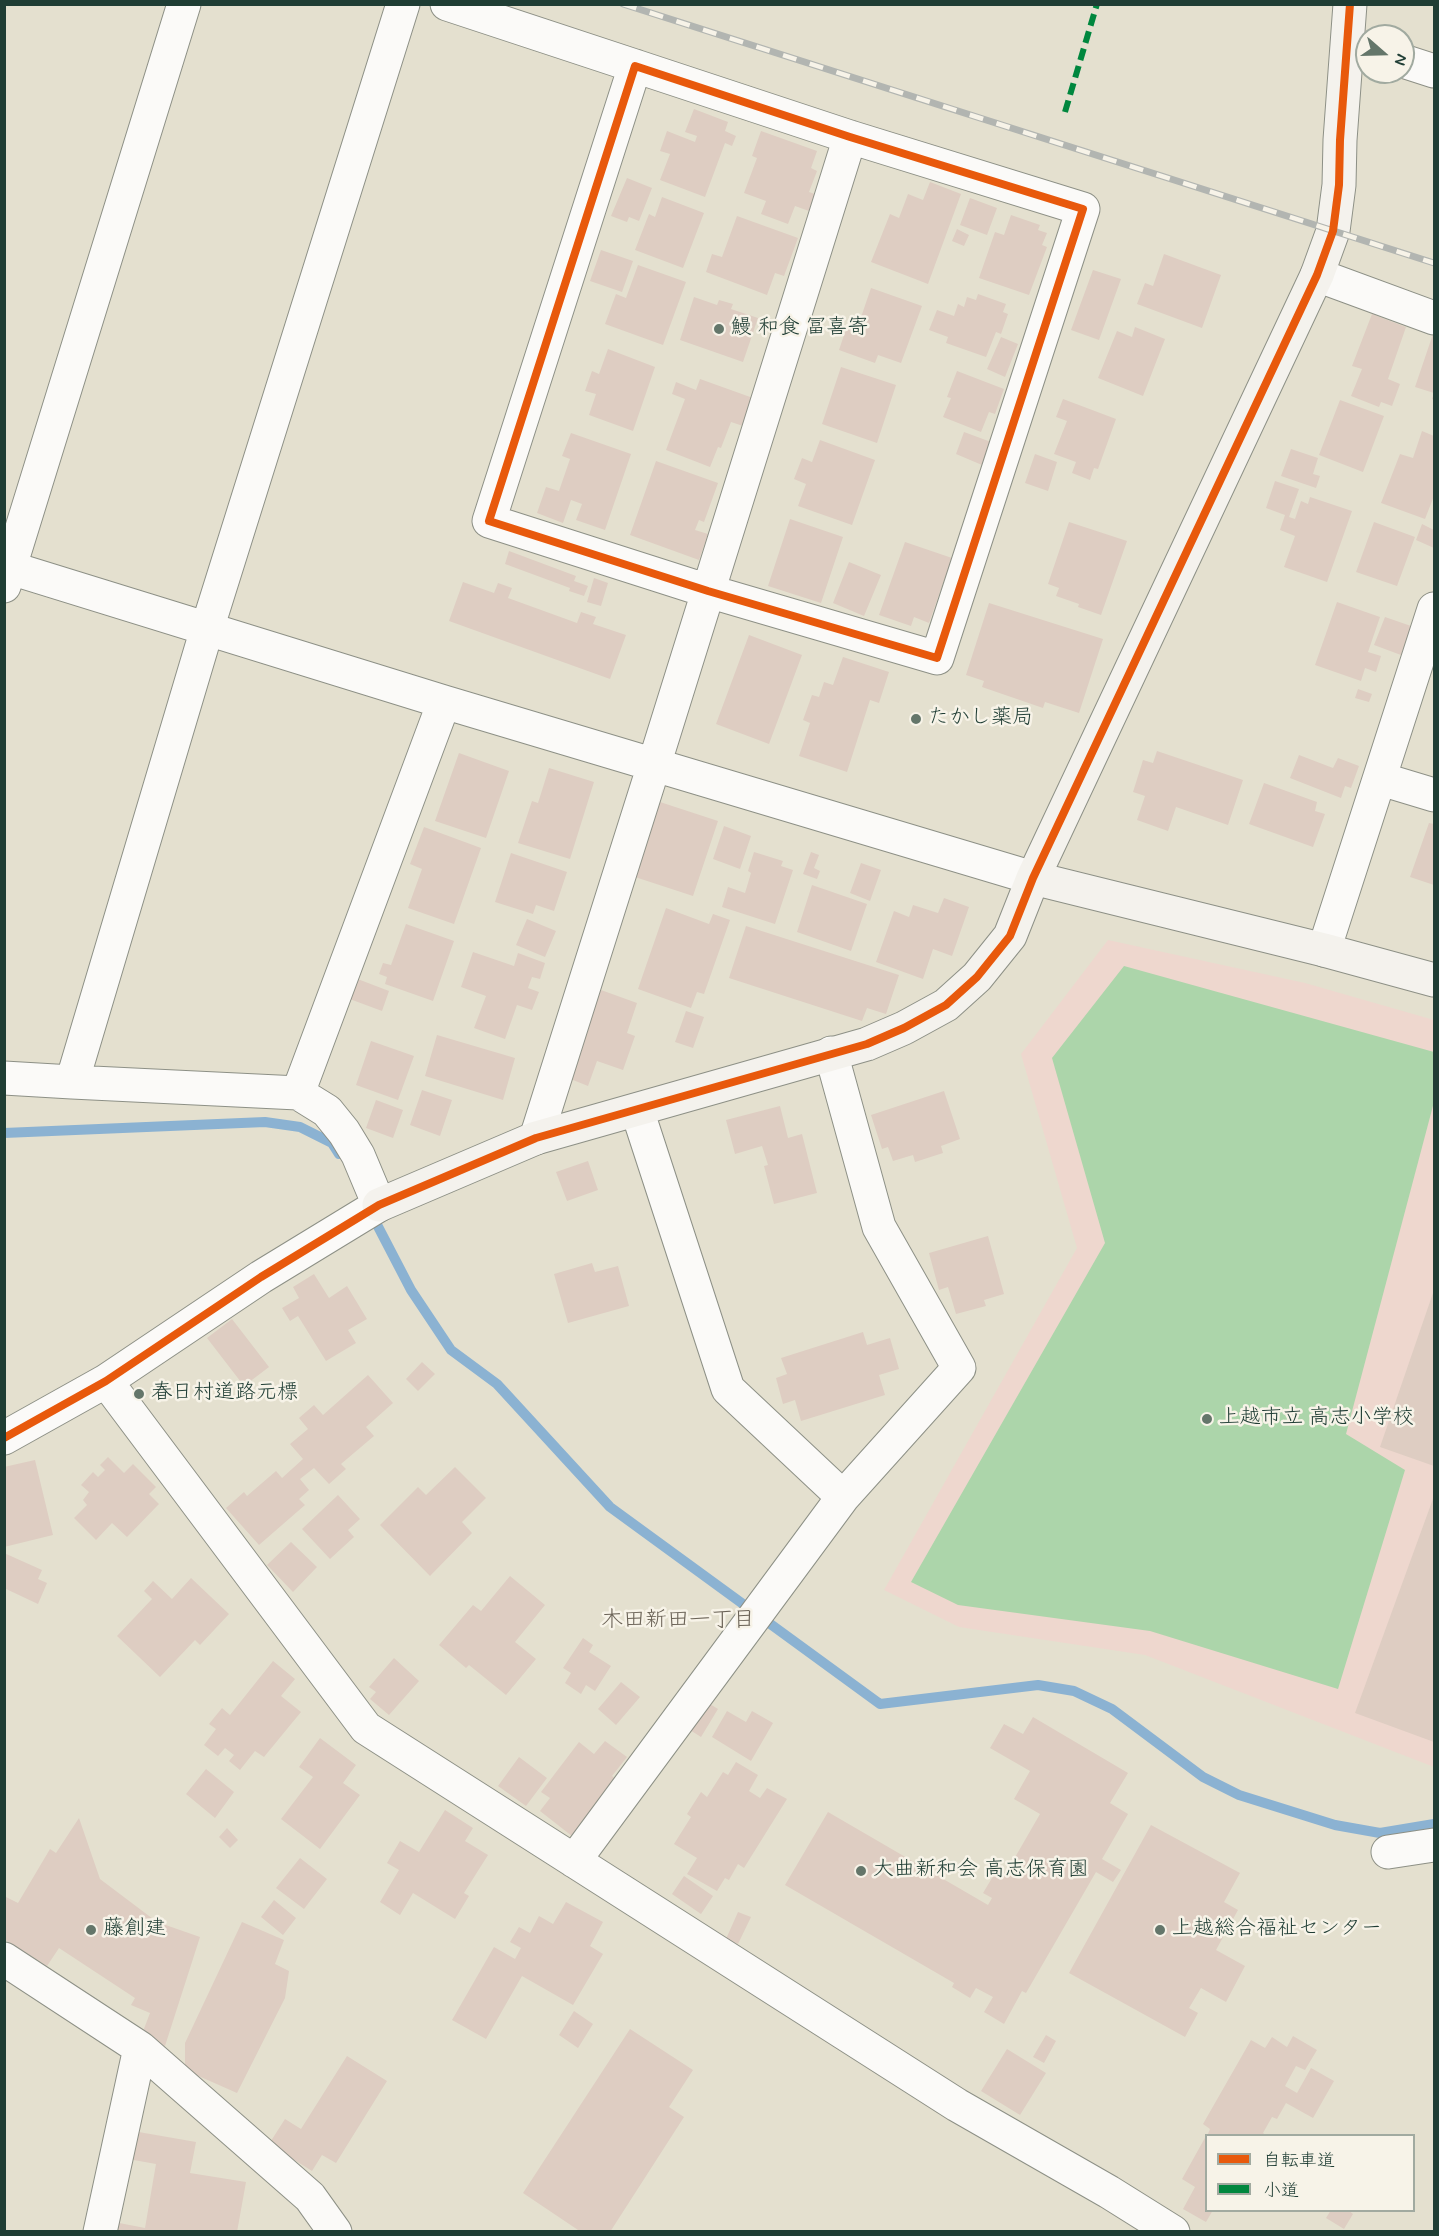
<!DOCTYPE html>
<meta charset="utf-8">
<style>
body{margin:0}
#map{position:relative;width:1439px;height:2236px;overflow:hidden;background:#e4e0cf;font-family:Mynerve,"Klee One",sans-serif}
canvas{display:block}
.frame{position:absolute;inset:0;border:6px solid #1f3d34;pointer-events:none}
.legend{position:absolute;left:1205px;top:2134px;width:210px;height:78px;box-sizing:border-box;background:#f7f3e8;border:2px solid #a1aaa0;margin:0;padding:8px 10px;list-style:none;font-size:18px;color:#1f3d34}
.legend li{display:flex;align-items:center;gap:12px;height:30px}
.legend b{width:30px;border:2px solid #a1aaa0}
.north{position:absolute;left:1355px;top:24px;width:60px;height:60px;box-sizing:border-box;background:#f7f3e8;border:2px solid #a1aaa0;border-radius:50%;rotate:110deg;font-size:16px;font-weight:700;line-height:24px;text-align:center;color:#1f3d34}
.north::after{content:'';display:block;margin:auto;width:21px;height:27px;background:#64766a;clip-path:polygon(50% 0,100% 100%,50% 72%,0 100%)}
</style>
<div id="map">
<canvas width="1439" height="2236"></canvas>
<div class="frame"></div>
<ul class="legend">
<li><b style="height:8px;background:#e8590c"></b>自転車道</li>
<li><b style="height:8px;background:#00873e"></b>小道</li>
</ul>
<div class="north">N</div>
</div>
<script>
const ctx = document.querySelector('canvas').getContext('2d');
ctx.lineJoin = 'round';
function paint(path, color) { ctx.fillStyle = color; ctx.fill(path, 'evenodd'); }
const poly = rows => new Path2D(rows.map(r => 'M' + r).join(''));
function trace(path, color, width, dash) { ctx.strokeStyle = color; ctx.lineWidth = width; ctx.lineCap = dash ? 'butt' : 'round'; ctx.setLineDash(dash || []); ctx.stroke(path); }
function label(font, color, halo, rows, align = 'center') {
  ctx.font = font + ' Mynerve,"Klee One",sans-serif'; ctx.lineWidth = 5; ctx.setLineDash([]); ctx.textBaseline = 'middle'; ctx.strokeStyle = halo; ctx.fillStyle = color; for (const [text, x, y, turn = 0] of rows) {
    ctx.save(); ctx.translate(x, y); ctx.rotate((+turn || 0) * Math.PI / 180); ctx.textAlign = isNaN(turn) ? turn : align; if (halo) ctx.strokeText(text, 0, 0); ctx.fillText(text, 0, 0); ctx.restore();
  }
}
const built = poly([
 [1108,940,1305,983,1434,1020,1434,1767,1145,1655,959,1627,884,1590,1077,1248,1021,1054]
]);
const green = poly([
 [1124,966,1434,1052,1434,1102,1346,1434,1405,1470,1338,1689,1150,1631,958,1605,911,1582,1105,1243,1052,1058]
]);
const stream = poly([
 [4,1133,265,1122,300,1127,332,1143,339,1154],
 [372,1215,411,1290,451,1350,497,1384,610,1507,880,1704,1038,1685,1074,1691,1112,1709,1203,1777,1239,1795,1335,1825,1380,1833,1434,1824]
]);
const building = poly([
 [694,109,728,122,725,131,736,136,732,146,725,143,705,197,660,180,670,154,660,151,667,131,695,142,697,136,685,132],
 [761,131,817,151,811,168,817,171,809,192,815,194,809,211,795,206,788,224,761,214,766,201,744,193,757,158,752,156],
 [627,178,652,188,639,221,629,217,627,222,611,216],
 [930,182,961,194,928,284,871,262,890,214,899,218,908,194,923,200],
 [662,197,704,213,683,268,635,250,649,214,655,217],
 [970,198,997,208,987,235,960,225],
 [1011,215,1040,225,1038,230,1047,233,1042,245,1047,247,1029,295,979,278,995,232,1004,235],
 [737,216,798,238,784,276,775,273,767,295,706,272,712,254,722,257],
 [957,229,969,235,964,246,952,241],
 [601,250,633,261,622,292,590,281],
 [1164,254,1221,275,1202,328,1137,304,1145,283,1153,286],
 [638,265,686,282,663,345,605,324,616,294,626,298],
 [1093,270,1121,279,1099,340,1071,330],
 [871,288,922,306,901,363,878,355,875,363,839,350,848,323,858,326],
 [978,294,1006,304,1003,312,1008,314,1001,334,996,332,986,357,946,343,948,337,929,330,937,310,954,316,958,304,964,307,967,297,976,300],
 [694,297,717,305,719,300,733,304,731,309,758,318,743,362,680,340],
 [1372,314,1406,327,1388,379,1400,384,1392,406,1381,402,1379,407,1351,396,1362,369,1352,366],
 [1135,327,1165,339,1143,396,1098,378,1117,331,1132,337],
 [1434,331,1434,400,1432,399,1434,393,1415,387],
 [1001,337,1018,344,1005,377,987,369],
 [608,349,655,367,633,431,589,415,596,394,585,391,592,371,599,374],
 [841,367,896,385,877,443,822,424],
 [957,371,1004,389,995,414,989,412,981,432,943,417,951,398,947,397],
 [700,379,753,398,743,426,731,422,721,448,718,447,710,467,666,450,685,399,672,394,676,382,696,390],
 [1063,399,1116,419,1098,469,1094,468,1090,480,1072,473,1076,462,1054,454,1067,421,1056,417],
 [1340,400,1384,416,1363,472,1319,455],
 [1422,431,1434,436,1434,496,1425,519,1381,503,1400,454,1413,458],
 [964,432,991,442,982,465,956,454],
 [571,433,631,454,605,530,576,520,582,504,571,500,563,523,537,513,546,487,559,491,570,459,562,456],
 [820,440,875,460,852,525,798,506,806,484,794,479,802,458,812,462],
 [1291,449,1318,458,1313,474,1320,476,1316,488,1281,476],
 [1035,454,1057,462,1048,491,1025,483],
 [656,461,718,483,704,522,699,520,695,530,708,534,699,560,630,535],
 [1275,481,1299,489,1289,517,1295,519,1301,501,1308,504,1310,497,1352,511,1327,582,1284,567,1295,536,1280,530,1285,515,1266,508],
 [790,519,843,537,821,603,768,586],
 [1069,522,1127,541,1101,615,1078,607,1079,604,1056,596,1059,588,1048,584],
 [1374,522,1415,537,1397,586,1356,572],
 [1422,524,1434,530,1434,548,1416,540],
 [905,542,952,558,929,623,914,617,911,626,879,615],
 [509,551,576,576,574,581,588,586,584,596,569,591,570,588,505,564],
 [849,562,881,575,864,616,833,603],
 [594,578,608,583,601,606,587,602],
 [463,582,494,593,498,583,512,588,508,598,577,623,581,612,596,617,593,624,626,635,610,679,449,621],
 [1337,602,1380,617,1368,652,1381,656,1376,672,1365,668,1361,681,1315,665],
 [989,603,1103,639,1079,713,1045,702,1043,708,982,687,984,681,966,675],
 [1385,617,1411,626,1401,655,1374,645],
 [749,635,802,655,769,744,716,724],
 [843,657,889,672,879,703,870,700,847,772,799,756,810,723,803,720,812,695,819,697,824,682,833,685],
 [1358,689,1372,694,1369,702,1355,698],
 [1157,751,1243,780,1228,825,1176,807,1168,831,1137,820,1145,796,1133,792,1143,760,1153,763],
 [459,753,509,771,486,838,435,821],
 [1299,755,1333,768,1338,758,1359,766,1351,788,1345,786,1341,798,1290,778],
 [549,768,594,782,570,859,518,843,532,801,538,803],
 [1264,783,1317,802,1315,811,1325,814,1313,847,1249,824],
 [660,802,718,821,693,896,635,877],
 [1429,823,1434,824,1434,885,1410,877],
 [724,826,751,836,740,869,713,859],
 [424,827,481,848,454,924,408,908,422,869,410,864],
 [754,852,783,861,781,866,793,870,775,924,722,907,728,887,745,893,751,873,748,871],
 [811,852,819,855,814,868,820,871,817,879,803,874],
 [511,853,567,872,554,911,536,905,533,914,495,902],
 [861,863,881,870,870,901,850,893],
 [812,885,867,904,851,951,797,932],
 [944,898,969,907,952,956,933,949,923,979,876,962,894,911,909,917,913,905,938,913],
 [666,908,709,924,713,914,730,920,704,994,697,992,691,1008,638,989],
 [527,919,556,931,545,957,516,945],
 [406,924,454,941,433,1001,385,984,387,977,379,974,383,963,391,965],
 [746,926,899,975,886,1014,867,1008,862,1021,729,978],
 [473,952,514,966,518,953,545,963,540,979,532,977,528,988,539,992,532,1010,517,1005,505,1039,474,1028,486,996,461,987],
 [355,978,389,991,382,1011,347,998],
 [601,990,637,1003,627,1033,635,1036,623,1070,597,1061,588,1086,563,1076,580,1045],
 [686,1011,704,1017,693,1048,675,1042],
 [437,1035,515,1058,503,1100,425,1076],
 [371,1041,414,1056,398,1100,356,1085],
 [422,1090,452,1100,440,1136,410,1125],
 [944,1091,960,1139,941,1146,943,1153,915,1162,913,1155,893,1161,888,1147,882,1149,871,1115],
 [376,1100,403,1110,393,1138,366,1128],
 [780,1106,788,1138,802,1134,817,1193,774,1204,764,1166,768,1165,762,1146,735,1154,726,1120],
 [588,1161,598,1190,567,1201,556,1172],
 [988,1236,1004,1294,984,1300,986,1306,956,1314,948,1287,939,1290,929,1253],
 [592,1263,595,1272,618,1266,629,1306,568,1323,554,1274],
 [314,1274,329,1298,347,1286,367,1319,348,1330,356,1343,326,1361,298,1316,290,1321,282,1308,299,1298,293,1287],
 [1434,1290,1434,1466,1380,1447],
 [232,1319,269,1367,244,1386,207,1338],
 [863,1332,867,1345,890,1338,899,1369,879,1375,885,1395,801,1421,795,1400,783,1404,776,1378,787,1374,781,1358],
 [422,1362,435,1374,418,1391,406,1379],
 [368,1375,393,1403,366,1427,374,1436,341,1464,346,1469,329,1484,314,1468,300,1479,309,1490,299,1499,305,1505,259,1545,226,1508,244,1492,247,1496,276,1471,282,1478,303,1459,290,1444,308,1429,299,1418,314,1405,323,1415],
 [108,1457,124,1473,133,1464,156,1487,149,1494,159,1504,127,1537,112,1523,96,1540,74,1518,87,1505,83,1500,89,1492,81,1485,93,1472,98,1477,105,1470,100,1465],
 [35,1460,53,1535,4,1547,4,1467],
 [455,1467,486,1498,462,1522,472,1533,430,1576,380,1525,418,1487,426,1495],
 [338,1495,360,1519,348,1530,354,1537,330,1559,302,1529],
 [1434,1496,1434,1742,1355,1713],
 [291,1542,317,1567,293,1592,267,1565],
 [4,1553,42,1570,38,1579,47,1583,38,1604,4,1588],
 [510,1576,545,1605,515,1642,536,1659,506,1695,469,1665,466,1668,439,1645,473,1605,481,1611],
 [191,1578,229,1614,200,1645,195,1640,160,1677,117,1636,152,1599,144,1591,153,1581,172,1599],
 [583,1638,593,1645,589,1652,611,1666,595,1691,586,1685,581,1694,565,1683,571,1673,563,1668],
 [394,1658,419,1681,389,1715,370,1699,376,1692,369,1687],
 [273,1661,295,1679,281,1696,301,1712,264,1757,255,1751,240,1770,229,1761,234,1755,225,1748,218,1756,204,1745,216,1729,209,1724,222,1708,230,1715],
 [621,1682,640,1697,616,1725,598,1709],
 [705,1701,718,1709,701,1737,690,1730],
 [727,1711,746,1722,752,1711,773,1723,751,1761,712,1737],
 [1033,1717,1128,1773,1110,1803,1128,1814,1102,1859,1121,1870,1113,1882,1096,1872,1026,1993,1022,1991,1004,2024,984,2012,993,1997,976,1988,970,1998,952,1987,954,1983,785,1885,828,1812,988,1905,992,1898,983,1893,998,1868,1006,1873,1040,1814,1014,1799,1030,1771,990,1748,1004,1724,1023,1734],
 [320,1738,356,1765,343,1783,360,1795,320,1849,281,1819,313,1777,299,1767],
 [605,1741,627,1757,612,1776,621,1783,577,1840,540,1811,550,1798,541,1792,579,1742,594,1754],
 [519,1757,547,1778,526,1806,498,1786],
 [736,1762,758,1775,749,1791,760,1798,767,1788,787,1799,744,1868,738,1864,729,1880,725,1878,717,1891,687,1874,697,1858,674,1844,691,1817,687,1814,701,1792,707,1797,723,1772,728,1775],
 [206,1769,234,1792,215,1818,186,1794],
 [445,1810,473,1828,465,1841,488,1855,464,1893,469,1896,455,1919,413,1893,400,1915,380,1902,399,1870,387,1863,400,1841,419,1852],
 [79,1818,100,1879,157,1922,200,1937,165,2046,142,2034,150,2013,131,2005,135,1998,59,1948,47,1966,4,1939,4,1899,6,1897,18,1903,50,1849,56,1853],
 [1151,1825,1240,1873,1224,1902,1238,1910,1216,1950,1245,1966,1226,2002,1201,1988,1189,2008,1198,2013,1185,2037,1069,1973],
 [227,1828,238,1840,230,1848,219,1837],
 [300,1858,327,1879,304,1909,276,1888],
 [684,1876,713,1896,701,1914,672,1894],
 [274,1900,296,1918,283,1935,261,1917],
 [566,1902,603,1922,590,1946,603,1954,573,2005,522,1976,486,2039,452,2020,494,1947,515,1959,521,1948,510,1942,519,1927,530,1933,539,1916,553,1924],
 [738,1912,751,1917,738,1944,726,1939],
 [242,1922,284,1940,275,1964,289,1971,285,1998,237,2093,185,2070,185,2043],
 [574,2011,593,2024,578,2048,559,2035],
 [630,2029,693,2070,669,2107,684,2117,610,2232,581,2232,523,2193],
 [1046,2035,1056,2041,1044,2063,1033,2057],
 [1293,2036,1317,2050,1305,2070,1296,2066,1285,2086,1297,2093,1311,2068,1334,2081,1313,2118,1286,2103,1277,2119,1272,2117,1263,2133,1267,2136,1207,2136,1210,2129,1203,2124,1251,2040,1265,2048,1272,2037,1287,2047],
 [1007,2049,1046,2073,1020,2115,981,2091],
 [347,2056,387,2081,336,2163,322,2155,312,2171,269,2144,285,2119,301,2129],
 [133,2131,196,2142,190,2173,246,2182,237,2232,112,2232,114,2222,145,2228,156,2164,128,2159],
 [1206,2136,1206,2210,1213,2210,1206,2222,1183,2209,1195,2187,1182,2179],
 [1331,2210,1348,2210,1353,2214,1344,2229,1326,2218]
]);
const street = poly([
 [447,4,635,66],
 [1403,61,1434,71],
 [635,66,850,137,1083,209,937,658,708,591,489,521,635,66],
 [1317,275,1434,318],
 [4,566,444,702,1033,878],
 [4,586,184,4],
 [1381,779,1434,795],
 [1324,950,1434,609],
 [4,1078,72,1082],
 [298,1093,72,1082,207,629,403,4],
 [637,1110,728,1389,843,1497],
 [536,1138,654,765,850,137],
 [106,1381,366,1728,957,2105,1109,2192,1173,2232],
 [4,1438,106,1381,261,1277,379,1205,358,1155,344,1132,327,1111,298,1093,444,702],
 [1388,1852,1434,1845],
 [574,1861,843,1497,959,1368,879,1227,831,1053],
 [4,1959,140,2048,310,2197,335,2232],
 [100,2232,140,2048]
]);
const secondary = poly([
 [1033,878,1324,950,1434,980],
 [379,1205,536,1138,867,1044,904,1028,946,1005,977,977,1010,936,1033,878,1317,275,1333,231,1339,185,1340,140,1350,4]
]);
const rail = poly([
 [623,4,1434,263]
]);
const quiet = poly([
 [1065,112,1097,4]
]);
const cycleway = poly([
 [635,66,850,137,1083,209,937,658,708,591,489,521,635,66],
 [4,1438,106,1381,261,1277,379,1205,536,1138,867,1044,904,1028,946,1005,977,977,1010,936,1033,878,1317,275,1333,231,1339,185,1340,140,1350,4]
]);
const markers = [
 [719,329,6,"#64766a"],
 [916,719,6,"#64766a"],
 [139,1394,6,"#64766a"],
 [1207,1419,6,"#64766a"],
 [861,1871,6,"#64766a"],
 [91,1930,6,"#64766a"],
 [1160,1930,6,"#64766a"]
];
const poiNames = [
 ["鰻 和食 冨喜寄",731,329],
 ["たかし薬局",928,719],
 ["春日村道路元標",151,1394],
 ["上越市立 高志小学校",1219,1419],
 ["大曲新和会 高志保育園",873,1871],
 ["藤創建",103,1930],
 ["上越総合福祉センター",1172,1930]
];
const neighbourhoodNames = [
 ["木田新田一丁目",678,1621]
];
paint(built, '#eed7ce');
paint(green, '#acd5aa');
trace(stream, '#8bb2d2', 10);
paint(building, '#decdc2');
trace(street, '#8d9086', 35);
trace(secondary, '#8d9086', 35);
trace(street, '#fbfaf8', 33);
trace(secondary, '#f4f2ed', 33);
trace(rail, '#b2b5b1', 7);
trace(rail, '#f7f3e8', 4.5, [14]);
trace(quiet, '#00873e', 6, [12, 6]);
trace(cycleway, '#e8590c', 8);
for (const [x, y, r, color] of markers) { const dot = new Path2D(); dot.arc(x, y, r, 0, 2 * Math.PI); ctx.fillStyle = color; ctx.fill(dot); trace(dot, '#f7f3e8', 2); }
label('21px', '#1f3d34', '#f7f3e8', poiNames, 'left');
label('22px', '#6b6357', '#f7f3e8', neighbourhoodNames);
</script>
